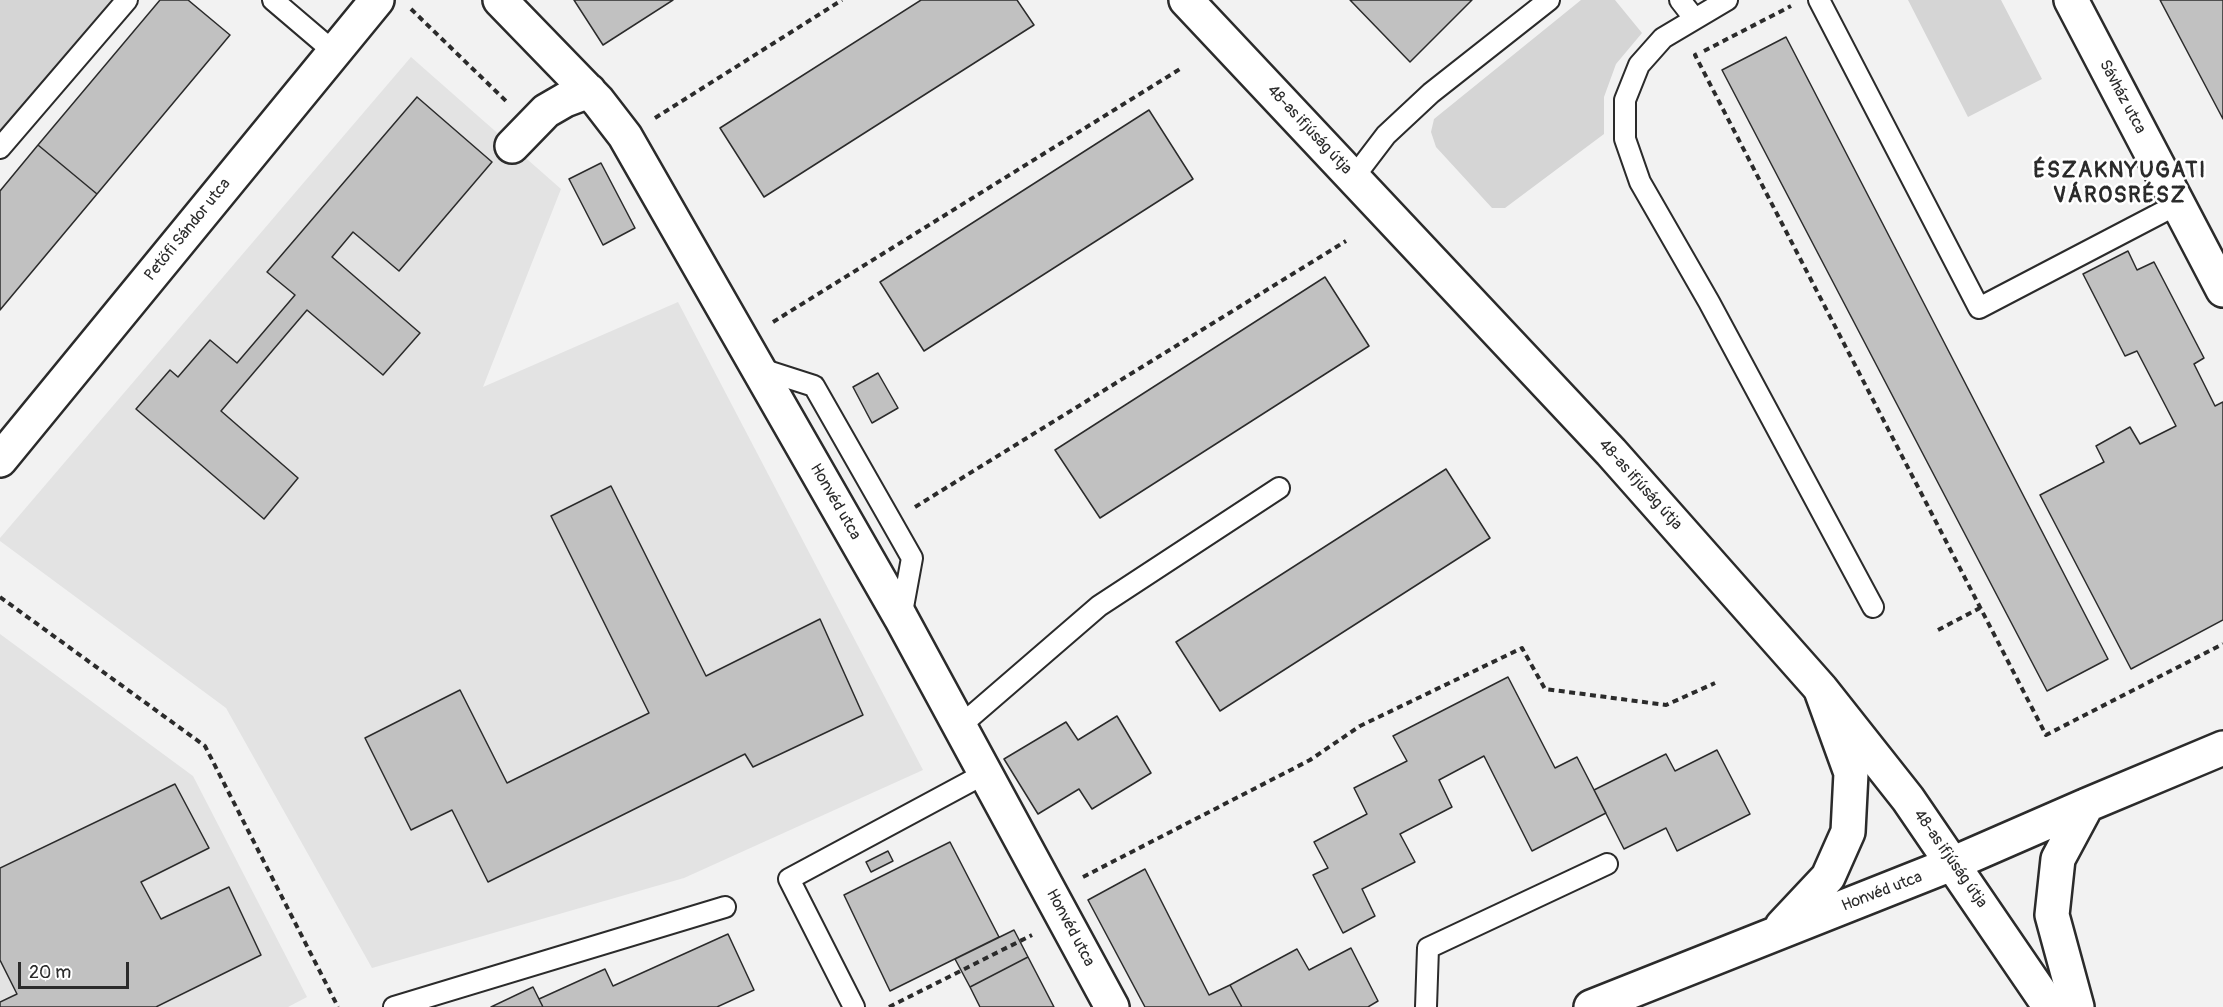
<!DOCTYPE html>
<meta charset="utf-8">
<style>
body{margin:0}
#map{position:relative;width:2223px;height:1007px;overflow:hidden;background:#f2f2f2;font-family:Pangolin,sans-serif}
canvas{display:block}
.scale{position:absolute;left:18px;top:962px;width:111px;height:27px;box-sizing:border-box;border:3px solid #2b2b2b;border-top:0;padding-left:8px;font-size:18px;line-height:21px;white-space:nowrap;color:#2b2b2b;-webkit-text-stroke:4px #fff;paint-order:stroke}
</style>
<div id="map">
<canvas width="2223" height="1007"></canvas>
<div class="scale">20 m</div>
</div>
<script>
const ctx = document.querySelector('canvas').getContext('2d');
ctx.lineJoin = 'round';
function paint(path, color) { ctx.fillStyle = color; ctx.fill(path, 'evenodd'); }
const poly = rows => new Path2D(rows.map(r => 'M' + r).join(''));
function trace(path, color, width, dash) { ctx.strokeStyle = color; ctx.lineWidth = width; ctx.lineCap = dash ? 'butt' : 'round'; ctx.setLineDash(dash || []); ctx.stroke(path); }
function label(font, color, halo, rows, align = 'center') {
  ctx.font = font + ' Pangolin,sans-serif'; ctx.lineWidth = 5; ctx.setLineDash([]); ctx.textBaseline = 'middle'; ctx.strokeStyle = halo; ctx.fillStyle = color; for (const [text, x, y, turn = 0] of rows) {
    ctx.save(); ctx.translate(x, y); ctx.rotate((+turn || 0) * Math.PI / 180); ctx.textAlign = isNaN(turn) ? turn : align; if (halo) ctx.strokeText(text, 0, 0); ctx.fillText(text, 0, 0); ctx.restore();
  }
}
const built = poly([
 [411,57,561,189,483,387,678,302,923,770,684,878,372,968,226,708,0,541,0,538],
 [0,634,193,776,307,997,288,1007,0,1007]
]);
const green = poly([
 [0,0,127,0,0,148],
 [1581,0,1615,0,1642,33,1616,64,1604,97,1604,134,1505,208,1492,208,1436,147,1431,132,1434,119],
 [1908,0,2001,0,2042,79,1968,117]
]);
const building = poly([
 [160,0,188,0,230,35,97,194,38,145,160,0],
 [574,0,673,0,603,45,574,0],
 [921,0,1017,0,1034,25,764,197,720,128,921,0],
 [1350,0,1472,0,1410,62,1350,0],
 [2160,0,2223,0,2223,119,2160,0],
 [1786,37,2108,659,2047,691,1722,70,1786,37],
 [417,97,492,162,399,271,353,232,332,257,420,333,383,375,307,310,221,411,298,478,264,519,136,409,170,370,178,377,210,340,237,363,295,295,267,272,417,97],
 [1149,110,1193,179,924,351,880,282,1149,110],
 [38,145,97,194,0,310,0,191,38,145],
 [601,163,635,228,603,245,569,179,601,163],
 [2128,251,2137,270,2154,262,2204,358,2194,364,2215,406,2223,402,2223,620,2131,669,2040,495,2104,462,2096,446,2130,427,2140,444,2176,426,2137,351,2125,356,2083,274,2128,251],
 [1325,277,1369,346,1100,518,1055,450,1325,277],
 [878,373,898,408,872,423,853,387,878,373],
 [1446,469,1490,538,1220,711,1176,642,1446,469],
 [611,486,706,676,820,619,863,715,753,767,745,754,488,882,452,810,411,830,365,738,460,690,507,783,649,713,551,516,611,486],
 [1508,677,1555,768,1577,757,1606,813,1532,851,1484,756,1439,780,1452,807,1400,834,1415,862,1362,889,1375,916,1343,933,1313,875,1328,868,1314,842,1367,814,1354,788,1407,761,1393,736,1508,677],
 [1117,716,1151,773,1092,809,1079,789,1038,814,1004,759,1066,722,1078,740,1117,716],
 [1717,750,1750,814,1677,851,1666,828,1624,849,1594,790,1666,754,1675,771,1717,750],
 [175,784,209,848,141,882,161,919,229,887,261,955,156,1007,0,1007,0,1002,17,994,0,960,0,868,175,784],
 [950,842,999,937,890,991,844,895,950,842],
 [888,851,893,861,871,872,866,862,888,851],
 [1145,869,1209,995,1230,985,1242,1007,1145,1007,1088,900,1145,869],
 [1014,930,1028,957,970,987,955,959,1014,930],
 [728,934,754,990,717,1007,543,1007,539,999,605,969,613,986,728,934],
 [1351,948,1378,1001,1368,1007,1242,1007,1230,985,1297,949,1309,970,1351,948],
 [1028,957,1054,1007,980,1007,970,987,1028,957],
 [533,987,543,1007,491,1007,533,987]
]);
const path = poly([
 [411,9,507,102],
 [1704,51,1791,6],
 [1697,54,1695,55,2046,735,2223,644],
 [655,118,842,0],
 [773,322,1180,69],
 [915,507,1346,241],
 [0,597,205,746,338,1007],
 [1938,630,1980,608],
 [1083,877,1310,760,1360,726,1522,648,1545,689,1666,705,1715,683],
 [889,1007,1032,935]
]);
const lane = poly([
 [273,0,334,52],
 [1680,0,1694,18],
 [1727,0,1663,38,1639,65,1625,100,1625,139,1640,182,1709,302,1873,607],
 [1819,0,1979,308,2178,204],
 [0,148,127,0],
 [1354,177,1386,135,1431,93,1549,0],
 [758,368,814,386,891,521,912,558,901,618],
 [960,726,1099,606,1279,488],
 [394,1007,725,907],
 [854,1007,789,879,986,773],
 [1426,1007,1428,948,1607,864]
]);
const street = poly([
 [500,0,598,101,625,136,901,618,1112,1007],
 [2071,0,2223,290],
 [512,146,546,111,565,100,589,91],
 [0,460,377,0],
 [1782,926,1828,877,1848,832,1851,773,1822,693],
 [1591,1007,1954,863,2087,805,2223,748],
 [2077,1007,2052,915,2058,859,2087,805]
]);
const primary = poly([
 [1186,0,1611,452,1821,689,1908,799,2050,1007]
]);
const streetNames = [
 ["Sávház utca",2122,97,62],
 ["48-as ifjúság útja",1309,130,47],
 ["Petőfi Sándor utca",188,230,-51],
 ["48-as ifjúság útja",1640,485,48],
 ["Honvéd utca",835,502,60],
 ["48-as ifjúság útja",1950,859,55],
 ["Honvéd utca",1882,892,-21],
 ["Honvéd utca",1070,928,62]
];
const districtNames = [
 ["ÉSZAKNYUGATI",2120,171],
 ["VÁROSRÉSZ",2120,196]
];
paint(built, '#e3e3e3');
paint(green, '#d5d5d5');
paint(building, '#c1c1c1');
trace(building, '#2b2b2b', 1.5);
trace(lane, '#2b2b2b', 24);
trace(street, '#2b2b2b', 38);
trace(primary, '#2b2b2b', 38);
trace(path, '#2b2b2b', 4, [6, 4.5]);
trace(lane, '#fff', 20);
trace(street, '#fff', 33);
trace(primary, '#fff', 33);
label('16px', '#2b2b2b', '#fff', streetNames);
ctx.letterSpacing = '1.5px';
label('bold 22px', '#2b2b2b', '#fff', districtNames);
ctx.letterSpacing = '0px';
</script>
